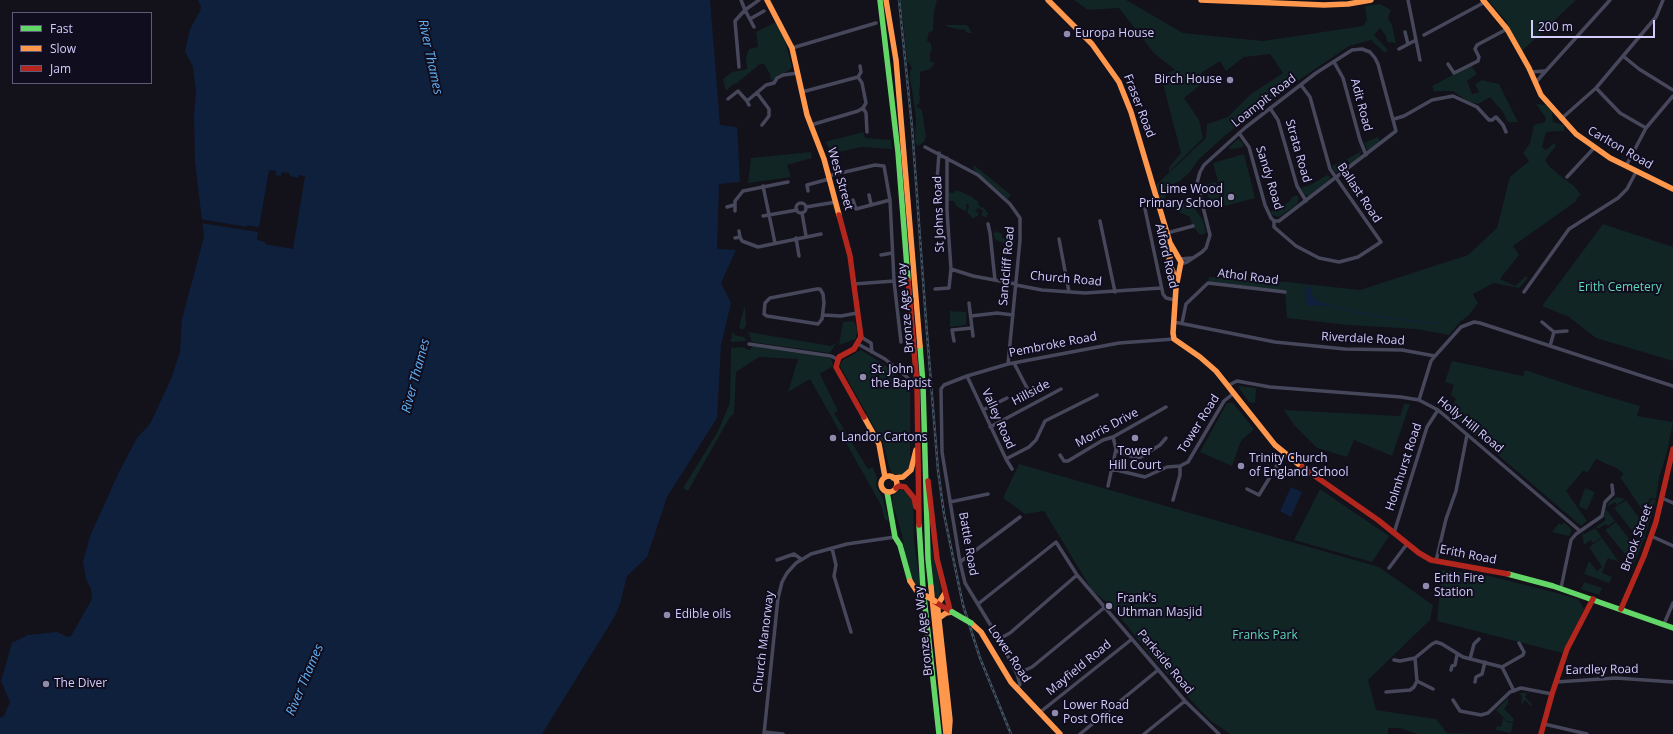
<!DOCTYPE html>
<style>
body{margin:0}
#map{position:relative;width:1673px;height:734px;overflow:hidden;background:#13111a;font-family:"Open Sans",sans-serif}
canvas{display:block}
.legend{position:absolute;left:12px;top:12px;width:140px;height:72px;box-sizing:border-box;background:#100d1e;border:1px solid #5e5a77;margin:0;padding:5px 7px;list-style:none;font-size:12px;color:#d3cdfc}
.legend li{display:flex;align-items:center;gap:8px;height:20px}
.legend b{width:20px;border:1px solid #5e5a77}
.scale{position:absolute;left:1531px;top:20px;width:124px;height:18px;box-sizing:border-box;border:2px solid #d3cdfc;border-top:0;padding-left:5px;font-size:12px;line-height:14px;white-space:nowrap;color:#d3cdfc;-webkit-text-stroke:3px #100d1e;paint-order:stroke}
</style>
<div id="map">
<canvas width="1673" height="734"></canvas>
<ul class="legend">
<li><b style="height:5px;background:#63d668"></b>Fast</li>
<li><b style="height:5px;background:#ff974d"></b>Slow</li>
<li><b style="height:5px;background:#b3261e"></b>Jam</li>
</ul>
<div class="scale">200 m</div>
</div>
<script>
const ctx = document.querySelector('canvas').getContext('2d');
ctx.lineJoin = 'round';
function paint(path, color) { ctx.fillStyle = color; ctx.fill(path, 'evenodd'); }
const poly = rows => new Path2D(rows.map(r => 'M' + r).join(''));
function trace(path, color, width, dash) { ctx.strokeStyle = color; ctx.lineWidth = width; ctx.lineCap = dash ? 'butt' : 'round'; ctx.setLineDash(dash || []); ctx.stroke(path); }
function label(font, color, halo, rows, align = 'center') {
  ctx.font = font + ' "Open Sans",sans-serif'; ctx.lineWidth = 4; ctx.setLineDash([]); ctx.textBaseline = 'middle'; ctx.strokeStyle = halo; ctx.fillStyle = color; for (const [text, x, y, turn = 0] of rows) {
    ctx.save(); ctx.translate(x, y); ctx.rotate((+turn || 0) * Math.PI / 180); ctx.textAlign = isNaN(turn) ? turn : align; if (halo) ctx.strokeText(text, 0, 0); ctx.fillText(text, 0, 0); ctx.restore();
  }
}
const green = poly([
 [899,0,937,0,934,12,933,31,929,32,927,41,931,43,932,51,930,52,930,61,935,63,930,69,920,72,920,84,919,94,920,97,919,104,916,106,922,110,926,136,924,142,918,146,915,142,916,119,912,89,910,79,910,72,912,68,907,61,903,19,900,17],
 [1074,0,1126,0,1183,33,1263,41,1363,26,1367,20,1365,6,1380,4,1391,10,1388,18,1392,25,1396,43,1387,42,1386,36,1380,28,1374,35,1388,50,1385,53,1371,40,1349,46,1271,99,1227,134,1199,159,1189,173,1180,181,1166,187,1165,200,1170,204,1183,203,1194,208,1203,220,1206,233,1200,235,1192,225,1190,217,1170,208,1163,208,1156,185,1206,138,1207,124,1228,117,1251,94,1283,73,1270,54,1244,57,1226,71,1220,61,1201,73,1203,83,1184,98,1199,120,1203,138,1169,172,1169,167,1181,153,1161,76,1175,70,1154,53,1119,8,1088,10],
 [1488,0,1576,0,1520,53,1506,21],
 [776,22,785,41,792,67,788,71,777,76,771,81,770,74,764,64,760,64,737,83,733,84,726,91,723,79,732,72,747,69,746,58,749,49,758,47,756,32],
 [946,25,966,25,968,26,972,33,968,33,963,29,961,30,948,27],
 [1471,65,1477,74,1467,81,1472,94,1479,92,1475,84,1482,80,1499,84,1518,122,1508,122,1503,112,1490,97,1478,104,1467,101,1453,91,1434,91,1432,86],
 [1536,104,1546,105,1552,112,1553,122,1564,125,1564,131,1546,132,1542,147,1546,150,1554,143,1556,146,1545,160,1549,166,1558,174,1574,186,1581,195,1578,197,1575,202,1513,246,1519,255,1500,279,1515,286,1526,276,1528,278,1519,288,1494,283,1473,294,1478,303,1469,315,1460,322,1449,335,1416,329,1348,325,1287,318,1285,292,1208,283,1209,277,1287,282,1360,290,1468,255,1497,228,1510,177,1529,161,1523,153,1530,143,1534,125,1545,122,1546,118],
 [863,132,865,138,891,140,892,149,862,147,829,154,828,151,829,148,825,142],
 [1378,137,1380,142,1369,151,1367,150,1364,143],
 [1238,139,1243,143,1243,147,1233,149,1228,148],
 [1355,140,1361,152,1358,159,1350,165,1347,159,1360,152],
 [811,152,812,158,787,165,791,177,748,183,751,158],
 [1244,154,1255,198,1225,206,1213,163],
 [1345,160,1348,166,1340,172,1335,172,1332,166],
 [974,165,1011,195,1008,199,973,169],
 [1327,175,1330,176,1329,180,1308,196,1305,195,1301,188,1312,184],
 [1216,182,1223,204,1211,208,1205,185],
 [956,190,971,196,975,200,978,201,979,206,984,208,989,215,986,215,988,218,981,215,983,211,978,208,975,211,978,213,979,215,974,218,972,218,967,212,969,207,968,204,966,204,967,209,965,211,956,206,954,201,949,201,948,192,953,193],
 [1297,195,1299,198,1297,204,1279,217,1272,215,1271,211,1289,202,1291,200,1291,198],
 [1603,224,1673,247,1673,361,1596,338,1569,317,1542,306],
 [996,231,1002,234,1002,238,1015,240,1014,244,1010,246,996,240,993,234],
 [745,305,746,326,742,330,739,327],
 [950,311,966,312,966,325,950,327],
 [852,321,855,323,857,330,856,339,839,345,843,322],
 [733,330,734,335,744,337,747,341,732,342,730,340,733,337,731,337],
 [748,332,831,346,836,343,830,353,752,342],
 [752,346,831,358,833,366,820,374,838,411,834,413,868,469,873,467,877,478,876,487,882,496,889,521,885,520,881,505,810,379,788,392,798,359,759,357,736,372,734,414,730,417,688,491,683,488,717,433,730,403,731,348,742,347,750,350],
 [861,350,888,367,903,386,910,386,910,466,903,474,893,474,890,470,883,443,841,368,840,365,843,360],
 [1452,361,1523,376,1525,370,1579,388,1640,406,1637,416,1673,422,1667,452,1659,478,1656,499,1650,498,1647,507,1643,511,1620,477,1624,474,1618,469,1596,459,1588,472,1583,471,1566,491,1587,521,1581,526,1448,412,1456,399,1451,395,1454,385,1445,382],
 [1239,386,1256,388,1255,403,1249,402,1239,388],
 [1227,403,1233,403,1254,429,1241,441,1232,466,1200,452],
 [1404,404,1410,404,1392,456,1354,440,1347,457,1317,448,1294,425,1284,410,1400,416],
 [1019,464,1379,567,1433,605,1430,620,1368,680,1376,710,1436,719,1447,733,1479,734,1417,734,1400,728,1388,728,1388,734,1230,734,1211,721,1199,709,1154,659,1110,605,1092,590,1044,511,1025,514,1003,498],
 [1585,488,1595,492,1587,510,1580,507,1579,505],
 [897,489,902,490,909,494,913,503,914,542,921,588,918,588,911,578,905,554,902,534,892,503,893,493],
 [1320,489,1389,536,1372,562,1294,540],
 [1617,497,1625,499,1617,505,1615,502,1607,507,1609,502],
 [1651,499,1656,500,1646,533,1640,531],
 [1626,500,1642,522,1639,531,1634,533,1614,508],
 [928,507,931,545,941,590,938,599,934,596,932,582],
 [1606,509,1615,521,1608,526,1605,524,1598,529,1596,527,1606,520,1604,517],
 [1564,522,1572,530,1569,536,1552,532,1559,523,1562,525],
 [1616,522,1634,545,1632,552,1629,551,1625,554,1605,530],
 [1595,528,1602,537,1593,543,1590,540,1584,545,1582,533,1585,534],
 [1640,532,1646,534,1633,566,1629,564],
 [1602,538,1619,562,1608,558,1602,573,1612,577,1609,583,1584,574,1589,561,1597,571,1602,567,1589,547],
 [1442,570,1489,576,1553,592,1578,599,1584,609,1562,653,1437,621],
 [1584,582,1602,588,1599,595,1581,589],
 [1519,693,1527,693,1525,697,1532,704,1531,706,1525,700,1521,705,1522,696],
 [1508,698,1508,704,1504,709,1514,719,1513,722,1507,721,1496,710],
 [1503,718,1507,722,1513,723,1511,733,1496,730,1497,726,1501,727]
]);
const water = poly([
 [198,0,710,0,720,125,737,127,740,182,719,184,717,249,736,250,721,283,731,303,721,345,717,418,667,497,647,557,627,576,620,604,615,616,542,734,0,734,0,718,4,716,10,702,1,681,12,643,28,635,47,633,57,632,68,637,71,636,92,599,91,589,86,579,83,562,90,536,119,472,137,438,150,424,171,379,180,352,182,319,204,237,195,162,194,115,196,91,193,67,185,51,190,29,200,11,201,7],
 [1306,286,1310,288,1313,296,1316,300,1332,306,1308,306,1305,304,1306,296,1305,287],
 [1291,487,1302,492,1291,517,1280,511]
]);
const pier = poly([
 [269,170,276,171,276,175,281,176,282,172,290,173,290,176,298,178,299,175,305,176,293,249,265,244,265,242,257,240,258,232,201,223,200,219,247,227,247,225,259,227]
]);
const stream = poly([
 [1332,306,1355,312,1388,318,1438,324]
]);
const street = poly([
 [741,0,745,10,759,0],
 [1408,0,1420,60],
 [750,19,764,11],
 [1405,32,1408,44],
 [1424,35,1485,2],
 [792,48,876,23],
 [1399,49,1416,40],
 [1623,56,1639,69,1673,90],
 [1334,62,1343,78,1360,140,1366,155],
 [1448,64,1454,73,1478,61,1479,57,1475,49,1477,45,1507,29],
 [739,67,735,21,745,10,754,27],
 [1531,72,1545,71],
 [858,77,862,83,866,103,863,108],
 [1535,83,1610,0],
 [1596,88,1620,113,1646,128],
 [802,92,858,77,861,72,860,66],
 [757,93,769,109,769,116,762,125],
 [728,99,738,91,747,101],
 [749,105,747,101,766,85,774,83,777,78,783,75,798,73],
 [1270,108,1278,120,1297,186,1306,201],
 [1394,119,1404,116,1432,100,1453,96,1477,107,1489,120,1492,120,1496,117,1503,125,1506,132],
 [1561,119,1596,88,1656,17,1663,0],
 [811,125,858,111,863,108,866,113,867,132],
 [1239,133,1249,147,1265,205,1271,218,1274,221,1274,227,1296,246,1319,258,1339,262,1358,257,1381,242,1330,169,1310,97,1301,85],
 [925,147,978,175,1010,204,1020,218,1020,240,1008,364],
 [1626,166,1646,128,1673,96],
 [832,175,875,165,884,166,890,200,894,281,901,342],
 [1567,177,1594,148],
 [937,181,939,153],
 [763,186,775,243],
 [808,191,807,185,829,179],
 [869,195,871,204],
 [853,200,856,209,890,200],
 '796 208a5 5 0 1 1 10 0a5 5 0 1 1-10 0Z',
 [727,207,734,205],
 [806,207,836,202],
 [1145,209,1163,294,1166,298,1175,300],
 [735,211,735,201,743,191,788,182],
 [802,213,806,236],
 [763,216,797,210],
 [1100,221,1115,292],
 [988,224,990,233,995,280],
 [739,231,740,237],
 [1167,233,1193,226],
 [735,238,740,237,742,241,758,247,821,234],
 [796,238,799,256],
 [1059,239,1069,292],
 [881,255,892,253],
 [1180,259,1191,258],
 [1181,264,1187,262,1202,252,1206,248,1210,235,1197,183,1200,172,1204,165,1246,127,1316,73,1352,50,1362,49,1370,52,1375,58,1378,64,1396,131,1279,221,1274,221],
 [951,269,973,276,1016,284],
 [854,284,894,281],
 [1016,285,1042,290,1085,293,1161,288],
 [817,289,820,289,823,294,824,303,822,319,818,324,767,316,764,314,765,303,770,298,817,289],
 [935,289,949,288,951,269,947,211,947,158],
 [1524,292,1569,229,1618,198,1627,189,1636,172],
 [969,303,973,336],
 [823,315,841,316,857,313],
 [971,316,997,313,1013,315],
 [1174,322,1275,342,1345,349,1402,350,1435,356],
 [1542,322,1554,332],
 [1182,323,1186,304,1208,283,1285,292],
 [861,337,871,343,872,352],
 [954,341,952,330,972,328],
 [749,344,831,356,837,359],
 [858,344,885,359,908,378],
 [1550,346,1554,332,1567,331],
 [1014,363,1027,388,1020,393],
 [967,376,1006,459,1012,469],
 [1229,385,1237,381,1270,387,1401,397,1419,400,1438,410,1450,420,1580,531],
 [1419,400,1431,361,1435,356,1461,327,1474,322,1480,323,1673,386],
 [983,410,1007,398],
 [990,427,1061,389],
 [1116,451,1137,458,1141,457,1160,445,1166,438],
 [1060,455,1064,461,1068,461,1103,440,1113,437,1166,407],
 [1006,459,1029,447,1036,440,1045,421,1097,395],
 [1112,469,1145,477,1167,467,1180,466,1188,462,1224,401,1234,393],
 [1108,486,1116,449,1113,437],
 [1247,489,1259,495,1284,454],
 [1662,498,1673,503],
 [1173,500,1180,475,1180,466],
 [950,502,988,494],
 [1394,533,1427,427,1438,410],
 [1651,536,1673,546],
 [832,548,836,565,834,576,851,632],
 [777,560,794,554,801,559],
 [1436,561,1446,519,1456,491,1467,435],
 [960,562,1020,517],
 [1389,568,1407,544],
 [1561,588,1571,540,1576,534,1602,516,1605,502,1613,494,1612,485],
 [978,604,1056,542,1077,575,1185,701,1219,734],
 [1664,624,1673,603],
 [999,639,1010,633,1077,575],
 [1470,659,1474,644,1479,639],
 [1394,660,1400,661,1415,658],
 [1502,667,1523,655,1524,652,1519,643],
 [1451,670,1452,666,1455,665,1457,655],
 [1017,674,1032,667,1105,607],
 [1417,681,1433,689],
 [1475,682,1476,677,1482,674,1485,662],
 [1556,682,1616,678,1673,682],
 [1017,689,1020,684,1017,674,999,639,965,583,960,562,942,452,941,389,944,385,967,376,1008,364,1119,343,1174,339],
 [1386,692,1410,690,1414,687,1417,681,1415,658,1432,644,1436,642,1442,644,1463,657,1502,667,1514,691],
 [1453,700,1460,711,1481,715,1488,713,1510,692,1521,688,1552,694],
 [1039,713,1132,639],
 [1544,724,1587,734],
 [764,732,783,734],
 [764,734,778,598,782,582,787,573,796,563,811,554,847,544,895,537],
 [1080,734,1158,670],
 [1144,734,1185,701]
]);
const fast = poly([
 [880,0,898,152,908,280],
 [920,346,923,385,928,559,931,587],
 [887,492,895,537,900,545,910,581],
 [919,525,923,588,939,734],
 [1508,574,1553,586,1673,628]
]);
const slow = poly([
 [767,0,792,48,807,115,824,159,839,215],
 [886,0,896,60,920,346],
 [1048,0,1092,44,1119,82,1131,112,1170,243,1170,258,1168,262,1173,272,1176,287],
 [1201,0,1324,5,1348,4,1371,0],
 [1483,0,1507,29,1529,68,1541,95,1576,134,1610,158,1673,189],
 [1170,243,1181,262,1176,288,1173,333,1174,339,1200,357,1216,371,1275,445,1302,467],
 [864,417,879,444,885,477],
 '881 484a8 8 0 1 1 16 0a8 8 0 1 1-16 0Z',
 [893,478,903,477,911,470,916,450],
 [931,587,946,734],
 [945,593,938,604,938,611,950,720,949,734],
 [939,618,946,613,952,612],
 [971,623,981,632,1011,682,1060,734]
]);
const jam = poly([
 [839,215,850,256,861,337,854,349,839,357,836,367,864,417],
 [908,280,917,385,919,525],
 [1302,467,1378,520,1419,553,1431,560,1508,574],
 [928,481,937,559,950,610],
 [896,488,899,486,905,487,914,498,916,507],
 [935,602,952,612],
 [1621,609,1644,556,1656,522,1673,449],
 [1541,734,1552,694,1567,649,1593,599]
]);
const rail = poly([
 [899,0,912,127,926,321,938,470,944,514,963,605,980,658,1011,734]
]);
const fastBridge = poly([
 [952,612,971,623]
]);
const slowBridge = poly([
 [910,581,916,590,935,601]
]);
const markers = [
 [1067,34,4,"#908bad"],
 [1230,80,4,"#908bad"],
 [1231,197,4,"#908bad"],
 [863,377,4,"#908bad"],
 [833,438,4,"#908bad"],
 [1135,438,4,"#908bad"],
 [1241,466,4,"#908bad"],
 [1426,586,4,"#908bad"],
 [1109,606,4,"#908bad"],
 [667,615,4,"#908bad"],
 [46,684,4,"#908bad"],
 [1055,713,4,"#908bad"]
];
const poiNames = [
 ["Europa House",1075,34],
 ["Birch House",1222,80,"right"],
 ["Lime Wood",1223,190,"right"],
 ["Primary School",1223,204,"right"],
 ["St. John",871,370],
 ["the Baptist",871,384],
 ["Landor Cartons",841,438],
 ["Tower",1135,452,"center"],
 ["Hill Court",1135,466,"center"],
 ["Trinity Church",1249,459],
 ["of England School",1249,473],
 ["Erith Fire",1434,579],
 ["Station",1434,593],
 ["Frank's",1117,599],
 ["Uthman Masjid",1117,613],
 ["Edible oils",675,615],
 ["The Diver",54,684],
 ["Lower Road",1063,706],
 ["Post Office",1063,720]
];
const streetNames = [
 ["Loampit Road",1264,101,-38],
 ["Adit Road",1361,105,75],
 ["Fraser Road",1139,106,69],
 ["Carlton Road",1620,148,30],
 ["Strata Road",1298,151,74],
 ["Sandy Road",1269,178,73],
 ["West Street",840,179,74],
 ["Ballast Road",1359,193,56],
 ["St Johns Road",939,214,-92],
 ["Alford Road",1166,256,77],
 ["Sandcliff Road",1007,266,-85],
 ["Athol Road",1248,277,7],
 ["Church Road",1066,279,5],
 ["Bronze Age Way",906,308,-95],
 ["Riverdale Road",1363,339,3],
 ["Pembroke Road",1053,345,-11],
 ["Hillside",1031,393,-28],
 ["Valley Road",998,419,66],
 ["Tower Road",1199,424,-58],
 ["Holly Hill Road",1470,425,39],
 ["Morris Drive",1107,428,-28],
 ["Holmhurst Road",1404,467,-72],
 ["Brook Street",1637,538,-70],
 ["Battle Road",968,544,80],
 ["Erith Road",1468,555,11],
 ["Bronze Age Way",924,631,-96],
 ["Church Manorway",764,642,-83],
 ["Lower Road",1009,654,56],
 ["Parkside Road",1165,662,50],
 ["Mayfield Road",1079,668,-39],
 ["Eardley Road",1602,670,-1]
];
const parkNames = [
 ["Erith Cemetery",1620,288],
 ["Franks Park",1265,636]
];
const waterNames = [
 ["River Thames",430,57,78],
 ["River Thames",416,376,-75],
 ["River Thames",305,680,-67]
];
paint(green, '#112525');
paint(water, '#0f203d');
paint(pier, '#13111a');
trace(stream, '#0f203d', 1);
trace(street, '#47475b', 3.5);
trace(fast, '#63d668', 5.5);
trace(slow, '#ff974d', 5.5);
trace(jam, '#b3261e', 5.5);
trace(rail, '#415462', 2.5);
trace(rail, '#100d1e', 1, [3]);
trace(fastBridge, '#63d668', 5.5);
trace(slowBridge, '#ff974d', 5.5);
for (const [x, y, r, color] of markers) { const dot = new Path2D(); dot.arc(x, y, r, 0, 2 * Math.PI); ctx.fillStyle = color; ctx.fill(dot); trace(dot, '#100d1e', 1.5); }
label('12px', '#d3cdfc', '#100d1e', poiNames, 'left');
label('12px', '#d3cdfc', '#100d1e', streetNames);
label('12px', '#5fd7b8', '#100d1e', parkNames);
label('italic 13px', '#62b2f6', '#100d1e', waterNames);
</script>
